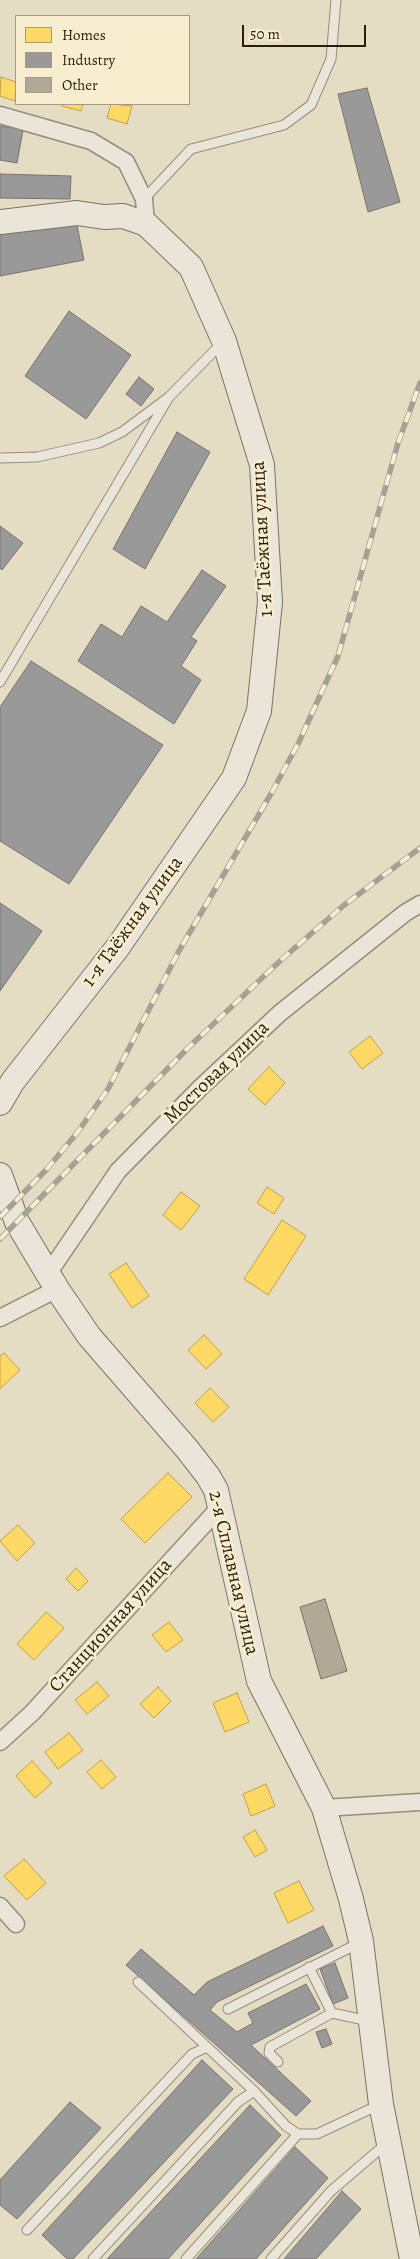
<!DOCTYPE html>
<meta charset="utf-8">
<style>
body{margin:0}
#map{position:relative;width:420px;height:2259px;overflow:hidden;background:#e5ddc3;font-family:Alegreya,serif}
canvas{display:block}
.legend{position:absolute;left:15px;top:15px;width:175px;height:90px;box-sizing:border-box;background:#f7edcf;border:1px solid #a59a82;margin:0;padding:6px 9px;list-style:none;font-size:15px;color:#2b1d0e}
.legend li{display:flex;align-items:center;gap:10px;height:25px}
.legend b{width:25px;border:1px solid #a59a82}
.scale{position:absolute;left:242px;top:25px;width:124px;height:22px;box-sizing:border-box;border:2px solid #2b1d0e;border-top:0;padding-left:6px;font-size:15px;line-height:18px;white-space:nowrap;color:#2b1d0e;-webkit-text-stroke:4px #f7edcf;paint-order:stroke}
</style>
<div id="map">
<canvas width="420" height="2259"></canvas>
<ul class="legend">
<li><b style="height:14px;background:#ffd966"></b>Homes</li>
<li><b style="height:14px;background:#999"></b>Industry</li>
<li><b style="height:14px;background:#b0a998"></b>Other</li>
</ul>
<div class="scale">50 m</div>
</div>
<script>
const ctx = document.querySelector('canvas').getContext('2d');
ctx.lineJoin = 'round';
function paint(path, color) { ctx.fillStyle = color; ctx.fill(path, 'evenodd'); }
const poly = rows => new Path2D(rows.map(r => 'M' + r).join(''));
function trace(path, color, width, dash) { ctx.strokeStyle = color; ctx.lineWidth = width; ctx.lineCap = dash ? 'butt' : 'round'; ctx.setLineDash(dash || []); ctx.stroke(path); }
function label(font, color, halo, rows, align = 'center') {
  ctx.font = font + ' Alegreya,serif'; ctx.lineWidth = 5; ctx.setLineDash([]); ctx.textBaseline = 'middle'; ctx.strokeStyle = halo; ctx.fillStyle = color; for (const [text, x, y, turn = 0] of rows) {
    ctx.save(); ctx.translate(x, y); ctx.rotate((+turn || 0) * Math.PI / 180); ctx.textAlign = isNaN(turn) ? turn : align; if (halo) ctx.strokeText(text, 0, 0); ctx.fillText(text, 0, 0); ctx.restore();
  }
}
const homes = poly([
 [1,77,16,82,15,101,0,96,1,77],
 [63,104,83,104,81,111,62,106,63,104],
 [111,104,132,106,127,124,107,118,111,104],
 [370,1036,383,1053,362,1069,349,1052,370,1036],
 [269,1067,285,1083,265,1105,248,1089,269,1067],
 [267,1187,284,1198,274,1214,257,1203,267,1187],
 [181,1192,200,1206,181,1230,163,1215,181,1192],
 [282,1220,306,1236,268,1295,244,1279,282,1220],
 [126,1263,149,1296,132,1308,109,1274,126,1263],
 [204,1335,222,1354,206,1369,188,1350,204,1335],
 [4,1353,20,1370,0,1389,0,1356,4,1353],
 [210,1388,229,1407,213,1422,195,1403,210,1388],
 [168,1473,192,1497,145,1543,121,1519,168,1473],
 [18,1525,35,1543,17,1561,0,1541,18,1525],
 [76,1568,88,1581,78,1591,66,1579,76,1568],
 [46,1612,64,1628,34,1660,17,1644,46,1612],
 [169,1622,183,1640,166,1652,152,1635,169,1622],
 [97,1682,109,1696,87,1714,75,1700,97,1682],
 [158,1687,171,1701,154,1718,140,1704,158,1687],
 [237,1693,249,1722,225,1732,213,1703,237,1693],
 [69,1733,83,1750,58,1769,45,1752,69,1733],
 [101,1760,116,1777,102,1789,87,1772,101,1760],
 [32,1761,52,1783,35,1798,16,1776,32,1761],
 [266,1784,275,1806,251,1816,243,1794,266,1784],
 [255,1830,267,1850,255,1857,243,1837,255,1830],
 [24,1859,46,1883,27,1900,4,1876,24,1859],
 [299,1881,314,1910,288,1923,274,1893,299,1881]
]);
const industry = poly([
 [367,88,400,202,368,212,338,94,367,88],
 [0,126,23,130,17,163,0,160,0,126],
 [0,174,71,176,70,199,0,198,0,174],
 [76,220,84,260,0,276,0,234,76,220],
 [69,311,131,355,86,419,25,376,69,311],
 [139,377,154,389,141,406,126,394,139,377],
 [177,432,210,452,145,569,113,549,177,432],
 [0,526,23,543,2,570,0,568,0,526],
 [202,570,226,586,191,637,197,641,181,666,201,680,174,724,78,661,101,624,122,637,141,606,167,622,202,570],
 [31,661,163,745,69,884,0,841,0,707,31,661],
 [0,903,42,931,0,991,0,903],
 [323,1926,333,1946,217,2002,210,2010,237,2032,253,2023,248,2013,306,1984,320,2009,251,2045,311,2101,296,2116,126,1965,141,1949,194,1995,207,1982,323,1926],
 [335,1963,348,1998,333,2004,320,1969,335,1963],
 [326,2029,332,2044,322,2048,316,2032,326,2029],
 [202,2060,233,2089,73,2259,67,2259,42,2235,202,2060],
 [70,2102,101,2128,17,2219,0,2205,0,2180,70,2102],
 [250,2105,281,2135,168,2259,107,2259,250,2105],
 [295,2147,328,2178,256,2259,196,2259,295,2147],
 [342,2191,361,2209,316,2259,284,2259,342,2191]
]);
const building = poly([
 [325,1599,347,1671,321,1679,300,1607,325,1599]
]);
const lane = poly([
 [144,199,191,149,284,125,311,105,331,59,336,0],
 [0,458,37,457,99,443,122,432,169,397,222,343],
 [0,682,169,397],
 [309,1967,332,2013],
 [138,1982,254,2091,286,2126,298,2134,317,2134,381,2104],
 [228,2009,359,1943],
 [278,2062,269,2053,270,2047,332,2013,369,2021],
 [27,2230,192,2054,207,2047],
 [93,2259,238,2102,254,2091],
 [186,2259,298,2134],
 [271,2259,331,2191,387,2143]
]);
const street = poly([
 [0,115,91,141,126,162,144,199,146,224],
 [48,1274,118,1171,200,1088,280,1013,405,913,420,904],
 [0,1318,57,1289],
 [0,1742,32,1713,220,1507],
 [324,1808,420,1802],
 [0,1906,16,1924]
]);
const secondary = poly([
 [0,222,77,213,104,217,123,216,146,224,191,267,224,341,262,465,270,602,259,711,234,778,118,947,13,1081,0,1103],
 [0,1175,17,1222,57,1289,89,1336,187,1449,208,1476,216,1490,259,1681,324,1808,351,1899,361,1941,381,2104,412,2259]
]);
const rail = poly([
 [0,1217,46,1170,77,1133,108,1089,180,949,272,792,299,742,338,656,398,443,420,383],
 [0,1239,189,1047,281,960,343,906,420,848]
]);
const streetNames = [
 ["1-я Таёжная улица",263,539,-93],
 ["1-я Таёжная улица",133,922,-54],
 ["Мостовая улица",217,1073,-44],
 ["2-я Сплавная улица",233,1573,77],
 ["Станционная улица",111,1626,-48]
];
paint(homes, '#ffd966');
trace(homes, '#bfa14c', 1);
paint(industry, '#999');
trace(industry, '#78746f', 1);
paint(building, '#b0a998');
trace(building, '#7a7364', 1);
trace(lane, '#948d7d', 11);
trace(street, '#948d7d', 19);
trace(secondary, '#7a7364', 26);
trace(lane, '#e9e5d8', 9);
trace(street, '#e9e5d8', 16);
trace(secondary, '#e9e5d8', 24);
trace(rail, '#a5a195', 5.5);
trace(rail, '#f7edcf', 4, [11]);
label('20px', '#2b1d0e', '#f7edcf', streetNames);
</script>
